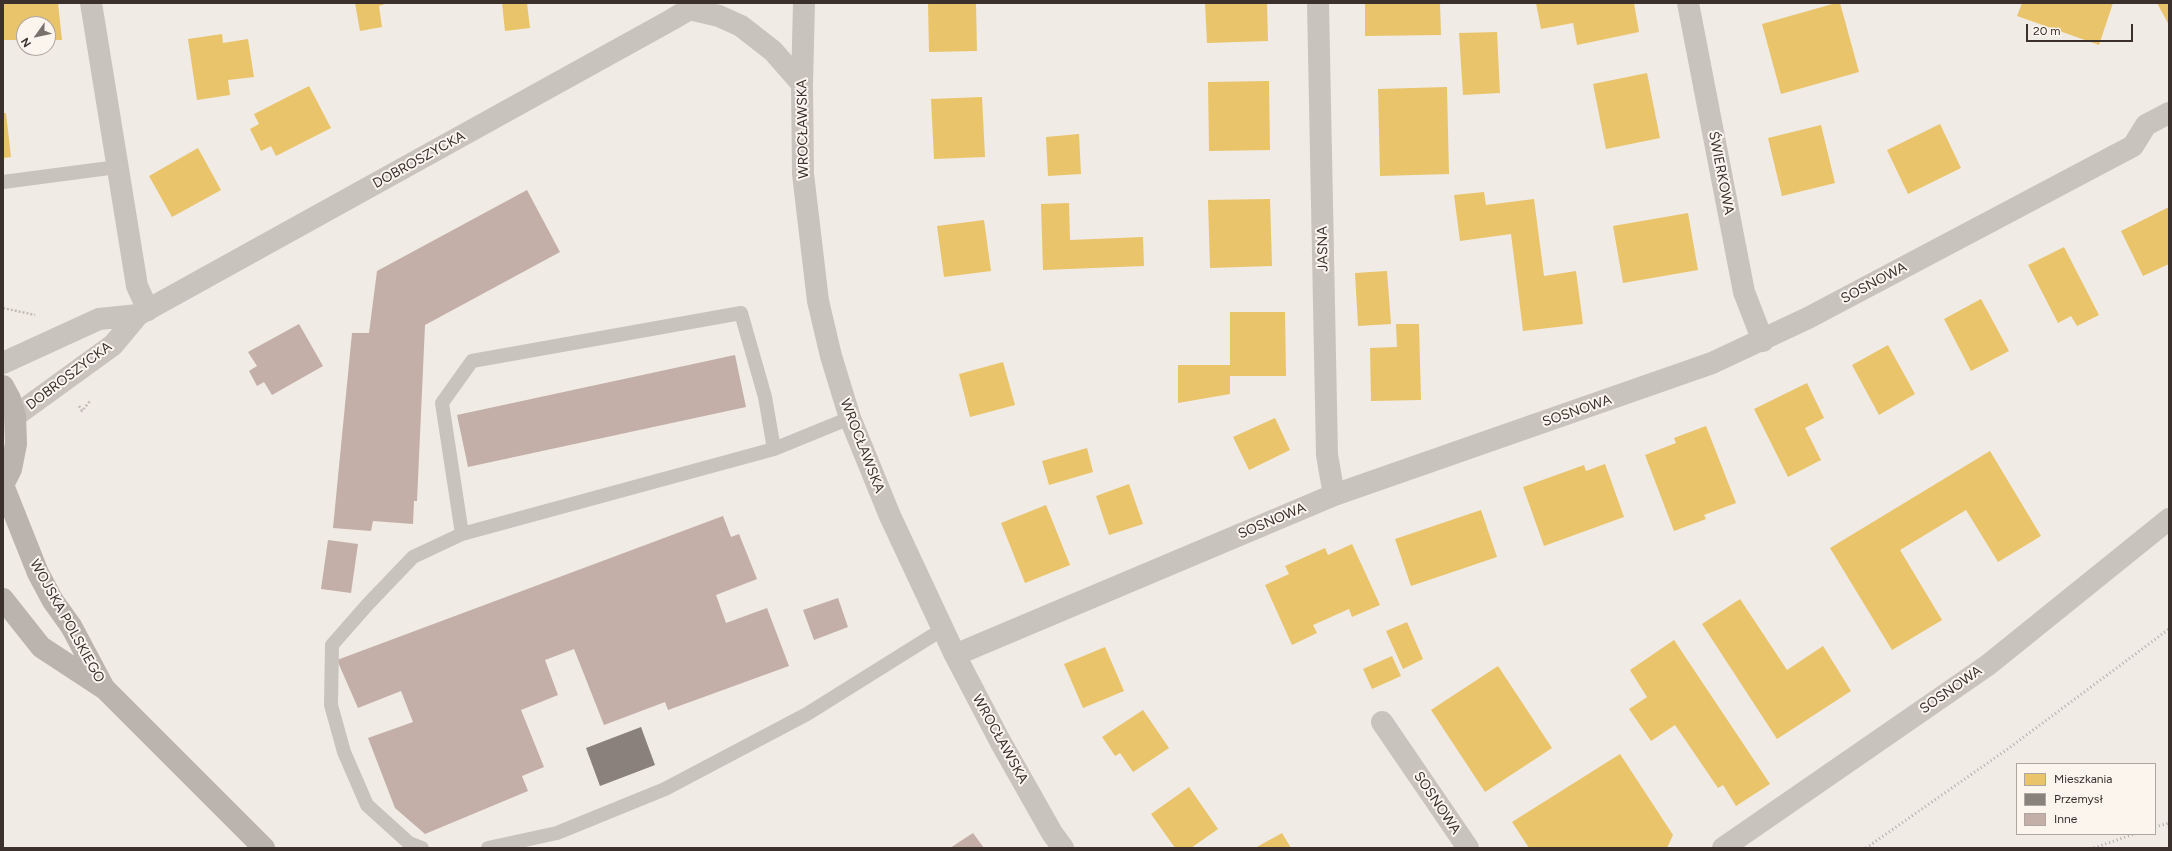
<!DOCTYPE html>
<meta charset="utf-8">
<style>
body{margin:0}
#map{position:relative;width:2172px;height:851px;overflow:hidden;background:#f0ebe5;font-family:Figtree,sans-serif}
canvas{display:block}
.frame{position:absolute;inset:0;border:4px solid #3b302b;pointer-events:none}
.legend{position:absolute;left:2016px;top:763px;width:140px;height:72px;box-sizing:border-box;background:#fbf5ee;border:1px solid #aea6a0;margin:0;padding:5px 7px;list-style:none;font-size:12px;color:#3b302b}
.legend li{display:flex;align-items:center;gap:8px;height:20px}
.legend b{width:20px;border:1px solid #aea6a0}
.north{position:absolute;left:16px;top:16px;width:40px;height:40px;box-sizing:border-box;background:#fbf5ee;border:1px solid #aea6a0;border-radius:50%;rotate:237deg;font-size:11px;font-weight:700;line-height:16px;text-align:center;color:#3b302b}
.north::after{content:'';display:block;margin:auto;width:14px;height:18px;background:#7a716c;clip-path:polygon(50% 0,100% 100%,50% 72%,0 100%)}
.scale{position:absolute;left:2026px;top:24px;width:107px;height:18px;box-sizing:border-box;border:2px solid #3b302b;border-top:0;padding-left:5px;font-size:12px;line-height:14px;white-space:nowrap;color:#3b302b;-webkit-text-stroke:3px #fbf5ee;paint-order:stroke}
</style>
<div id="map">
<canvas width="2172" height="851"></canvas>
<div class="frame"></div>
<ul class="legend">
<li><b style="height:11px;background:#e9c46a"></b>Mieszkania</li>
<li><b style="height:11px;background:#8a817c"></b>Przemysł</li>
<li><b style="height:11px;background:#c3afa7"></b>Inne</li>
</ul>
<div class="north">N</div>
<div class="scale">20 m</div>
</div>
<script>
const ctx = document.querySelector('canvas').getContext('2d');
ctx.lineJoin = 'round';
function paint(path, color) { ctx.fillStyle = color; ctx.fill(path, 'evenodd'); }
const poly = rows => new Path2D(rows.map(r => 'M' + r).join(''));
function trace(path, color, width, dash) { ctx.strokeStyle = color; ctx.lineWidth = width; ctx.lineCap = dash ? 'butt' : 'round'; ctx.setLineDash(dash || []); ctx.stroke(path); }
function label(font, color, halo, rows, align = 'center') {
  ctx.font = font + ' Figtree,sans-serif'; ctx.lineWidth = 4; ctx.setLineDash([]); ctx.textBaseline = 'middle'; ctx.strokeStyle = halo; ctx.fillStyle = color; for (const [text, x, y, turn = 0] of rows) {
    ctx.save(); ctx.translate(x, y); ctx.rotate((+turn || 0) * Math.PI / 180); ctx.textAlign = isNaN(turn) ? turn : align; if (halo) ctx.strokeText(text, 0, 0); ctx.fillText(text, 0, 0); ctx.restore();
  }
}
const homes = poly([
 [3,3,58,3,62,40,48,40,48,24,24,24,24,40,3,40],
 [355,3,388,3,379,6,382,27,360,31],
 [502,3,527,3,530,28,505,31],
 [976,3,977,51,929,52,928,4],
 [1205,3,1267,3,1268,41,1207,43],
 [1365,3,1440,3,1441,35,1365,36],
 [1536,3,1634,3,1639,32,1577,45,1573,23,1541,29],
 [1836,3,1840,3,1859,72,1781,94,1762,24],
 [2022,3,2113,3,2099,45,2017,16],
 [2157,3,2169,3,2169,25],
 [1497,32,1500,93,1463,95,1459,33],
 [222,34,223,43,248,39,254,77,228,80,230,95,197,100,188,39],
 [1647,73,1660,138,1606,149,1593,84],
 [1269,81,1270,150,1209,151,1208,82],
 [309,86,331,128,276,156,271,146,261,151,250,129,259,124,254,114],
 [1447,87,1449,174,1380,176,1378,89],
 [982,97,985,157,934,159,931,99],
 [3,113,6,113,11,157,3,158],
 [1940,124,1961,168,1908,194,1887,150],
 [1821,125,1835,183,1782,196,1768,138],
 [1079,134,1081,174,1048,176,1046,137],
 [198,148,221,190,172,217,149,176],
 [1484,192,1486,205,1534,199,1544,276,1576,271,1583,324,1523,331,1511,234,1460,241,1454,195],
 [1270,199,1272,266,1210,268,1208,200],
 [1069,203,1070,240,1143,237,1144,266,1043,270,1041,204],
 [2169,207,2169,264,2143,276,2121,231],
 [1688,213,1698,270,1623,283,1613,226],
 [984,220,991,271,944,277,937,226],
 [2064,247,2099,315,2077,326,2071,316,2058,323,2028,265],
 [1387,271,1391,324,1358,326,1355,273],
 [1981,299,2009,351,1971,371,1944,319],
 [1230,312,1285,312,1286,376,1230,376,1230,394,1178,403,1178,365,1230,365],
 [1396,324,1419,324,1421,400,1371,401,1370,348,1397,347],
 [1888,345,1915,394,1879,415,1852,365],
 [1003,362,1015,405,970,417,959,374],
 [1807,383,1824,418,1805,428,1821,460,1788,477,1754,409],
 [1275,418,1290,450,1249,470,1233,437],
 [1706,426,1736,503,1704,515,1706,519,1674,531,1645,455,1676,443,1674,438],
 [1087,448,1093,472,1049,485,1042,461],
 [1990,451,2041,536,1998,562,1966,510,1900,550,1942,620,1892,650,1830,548],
 [1605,464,1624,517,1544,546,1523,487,1584,465,1586,471],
 [1129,484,1143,524,1109,535,1096,496],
 [1046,505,1070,565,1025,583,1001,523],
 [1481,510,1497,557,1411,586,1395,539],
 [1352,544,1380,605,1352,617,1349,609,1313,625,1317,633,1292,645,1265,585,1289,574,1285,566,1325,548,1328,555],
 [1740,599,1787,670,1823,646,1851,691,1777,739,1702,624],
 [1407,622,1423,659,1403,669,1386,631],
 [1674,640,1770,784,1736,806,1723,785,1718,788,1675,725,1651,741,1629,709,1647,697,1630,670],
 [1105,647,1124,691,1083,708,1064,664],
 [1392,656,1401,676,1372,689,1363,669],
 [1498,666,1552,748,1485,792,1431,710],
 [1143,710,1169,748,1133,772,1120,753,1115,756,1102,737],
 [1620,754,1673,835,1667,848,1529,848,1512,822],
 [1189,787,1218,829,1191,848,1175,848,1151,814],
 [1282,833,1291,848,1255,848]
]);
const industry = poly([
 [641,727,655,765,600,786,586,748]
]);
const building = poly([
 [527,190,560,252,425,325,417,501,414,501,413,524,373,521,371,531,333,528,352,333,369,333,377,271],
 [299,324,323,366,272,395,264,382,257,386,249,371,257,366,248,352],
 [735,355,746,407,468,467,457,415],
 [723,516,731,537,739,534,757,579,716,595,726,623,767,608,789,666,668,710,665,702,604,725,574,649,545,660,558,695,521,710,544,767,522,776,528,791,425,834,395,808,368,738,413,722,401,691,358,708,337,660],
 [328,540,358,544,351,593,321,589],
 [838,598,848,627,814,640,803,610],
 [973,833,984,848,950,848]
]);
const path = poly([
 [3,308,35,315],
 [79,406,82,411,90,401]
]);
const service = poly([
 [3,182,117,167],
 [774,449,765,397,741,313,472,361,442,403,462,534,774,449,850,418],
 [422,848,409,843,367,805,344,752,331,705,332,645,368,604,413,557,462,534],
 [488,848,557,833,665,789,807,714,943,629]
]);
const minor = poly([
 [91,3,137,286,148,310],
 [804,3,802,84,803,174,818,301,831,356,850,418,890,516,955,655,1000,741,1052,833,1063,848],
 [1318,3,1327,455,1334,495],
 [1688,3,1744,292,1763,341],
 [689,9,719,16,741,26,773,51,802,84],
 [955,655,1334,495,1712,363,1808,318,2133,146,2146,125,2169,113],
 [1382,722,1468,848],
 [1723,848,1988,665,2169,519]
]);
const tertiary = poly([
 [3,363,99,319,138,315],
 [15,416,113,345,138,315,671,20,700,3]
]);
const secondary = poly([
 [3,386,10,399,15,416,16,444,11,469,3,485],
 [3,485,38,573,53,601,71,626,104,688],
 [3,599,41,647,105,689,264,848]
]);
const rail = poly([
 [2155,827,2169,823],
 [1866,848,2009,748,2169,629],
 [2094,848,2134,834]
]);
const streetNames = [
 ["WROCŁAWSKA",803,129,-91],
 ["DOBROSZYCKA",419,160,-29],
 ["ŚWIERKOWA",1721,173,79],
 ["JASNA",1323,249,-91],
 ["SOSNOWA",1874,283,-28],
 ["DOBROSZYCKA",69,376,-37],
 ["SOSNOWA",1577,411,-19],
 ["WROCŁAWSKA",862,446,69],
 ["SOSNOWA",1272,521,-23],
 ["WOJSKA POLSKIEGO",67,621,61],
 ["SOSNOWA",1951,690,-35],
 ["WROCŁAWSKA",1000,739,61],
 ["SOSNOWA",1437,803,56]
];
paint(homes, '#e9c46a');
paint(industry, '#8a817c');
paint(building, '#c3afa7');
trace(path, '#c2bbb6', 2.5, [2, 2]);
trace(service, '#c9c3be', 14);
trace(minor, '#c9c3be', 22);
trace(tertiary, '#c9c3be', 22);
trace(secondary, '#bab3ae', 22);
trace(rail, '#b1aca8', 3, [1, 3]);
label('14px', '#3b302b', '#fbf5ee', streetNames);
</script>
